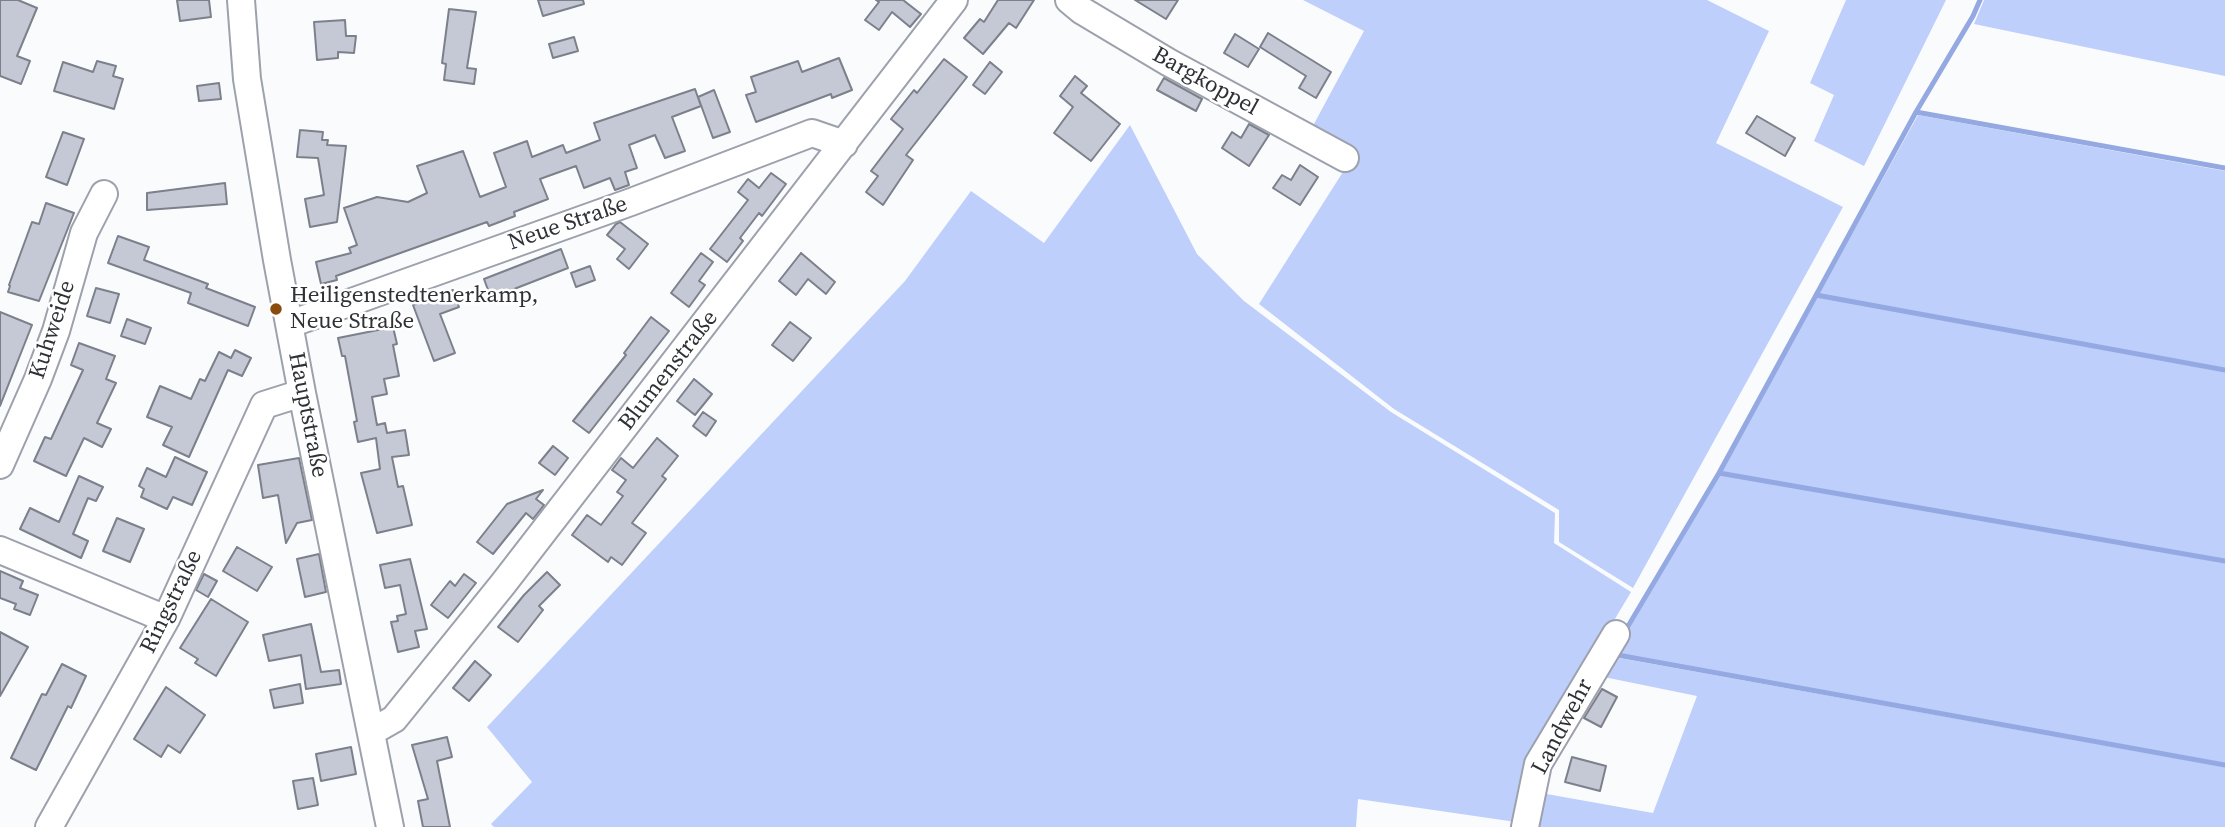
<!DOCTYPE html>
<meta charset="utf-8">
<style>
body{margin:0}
canvas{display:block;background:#fafbfd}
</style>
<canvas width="2225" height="827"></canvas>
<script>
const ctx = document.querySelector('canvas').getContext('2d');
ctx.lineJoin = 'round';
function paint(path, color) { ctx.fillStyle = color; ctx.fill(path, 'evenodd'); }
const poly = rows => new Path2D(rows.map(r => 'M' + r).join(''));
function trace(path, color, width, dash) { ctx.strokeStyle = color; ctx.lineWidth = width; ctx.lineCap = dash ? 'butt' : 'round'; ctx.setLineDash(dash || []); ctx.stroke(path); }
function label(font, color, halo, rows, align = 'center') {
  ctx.font = font + ' "Source Serif 4",serif'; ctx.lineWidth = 5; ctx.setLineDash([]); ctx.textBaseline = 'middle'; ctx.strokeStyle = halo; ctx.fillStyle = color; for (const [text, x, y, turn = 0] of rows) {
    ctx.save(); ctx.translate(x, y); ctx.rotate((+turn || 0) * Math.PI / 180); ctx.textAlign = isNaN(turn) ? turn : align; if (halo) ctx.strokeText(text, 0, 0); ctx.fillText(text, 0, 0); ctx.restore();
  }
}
const green = poly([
 [1303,0,1707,0,1769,31,1716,143,1843,207,1633,588,1559,542,1559,510,1394,409,1259,304,1348,164,1308,135,1364,31],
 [1846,0,1946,0,1864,166,1814,141,1834,95,1810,83],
 [1984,0,2225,0,2225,76,1974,24],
 [1918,115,2225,171,2225,368,1819,294],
 [1130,125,1197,254,1244,301,1391,412,1555,513,1554,543,1631,592,1531,760,1516,822,1358,799,1356,827,494,827,491,824,532,782,487,727,905,281,971,191,1044,243],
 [1817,297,2225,372,2225,560,1721,472],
 [1720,475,2225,563,2225,763,1615,653],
 [1608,656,2225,767,2225,827,1534,827,1541,793,1653,813,1697,696,1594,675]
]);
const stream = poly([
 [1916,112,2225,168],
 [1816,295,2225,370],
 [1719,473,2225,561],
 [1624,633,1719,473,1916,112,1973,16,1980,0],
 [1612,654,2225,765]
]);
const building = poly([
 [0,0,18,0,37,8,17,56,30,61,21,84,0,76,0,0],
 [177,0,209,0,211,17,180,21,177,0],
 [538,0,583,0,584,4,543,16,538,0],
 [876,0,903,0,921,14,910,27,892,12,879,30,865,20,879,2,876,0],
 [998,0,1034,0,1016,28,1009,23,983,54,964,38,980,19,984,22,998,0],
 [1135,0,1178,0,1166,19,1135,0],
 [449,9,476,12,467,68,476,69,474,84,444,80,446,64,442,63,449,9],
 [345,20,346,36,356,36,354,53,338,52,338,58,317,60,314,22,345,20],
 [1268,33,1331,72,1316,98,1299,88,1306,76,1260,47,1268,33],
 [1235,34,1259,49,1248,67,1224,53,1235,34],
 [574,37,578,51,553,58,549,44,574,37],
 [839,58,852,90,832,98,831,94,756,122,746,95,756,92,751,77,798,61,802,72,839,58],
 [944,59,967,77,906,155,913,160,883,205,866,192,878,176,871,171,903,129,891,119,914,90,917,93,944,59],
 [97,61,116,66,113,76,123,79,114,109,54,91,63,62,93,72,97,61],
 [990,62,1002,72,985,94,973,85,990,62],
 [1075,76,1087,86,1081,93,1120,124,1091,161,1054,133,1073,107,1060,96,1075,76],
 [1164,78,1202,99,1196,111,1157,90,1164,78],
 [219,83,221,99,199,101,197,86,219,83],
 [695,89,701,106,672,117,685,151,665,158,655,135,629,145,637,168,625,172,629,185,615,190,610,178,584,188,576,166,540,179,548,199,514,212,515,216,489,226,487,222,336,276,337,280,321,284,316,262,351,253,349,248,357,245,344,208,377,197,408,202,427,193,417,166,463,151,480,197,506,187,494,153,527,141,532,157,563,145,566,153,600,140,594,123,695,89],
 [714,90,730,132,713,138,698,97,714,90],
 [1757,116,1795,138,1785,156,1746,133,1757,116],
 [1249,124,1269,135,1249,166,1222,148,1232,132,1241,138,1249,124],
 [300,130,323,132,322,140,328,140,327,145,346,146,337,222,310,227,305,199,324,195,318,158,297,157,300,130],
 [63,132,84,139,67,185,46,177,63,132],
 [1300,165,1318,177,1300,205,1273,188,1282,175,1291,180,1300,165],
 [771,173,786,184,762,216,759,213,740,238,743,241,727,262,710,249,748,200,738,192,748,179,759,188,771,173],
 [225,183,227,204,147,210,147,193,225,183],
 [46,203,74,213,39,301,8,292,10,286,9,285,32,222,39,224,46,203],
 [620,222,648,244,629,269,617,259,625,249,607,235,616,224,620,222],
 [118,236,149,247,144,260,208,284,206,288,255,307,248,326,188,303,191,293,108,263,118,236],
 [561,249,568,268,491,298,484,279,561,249],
 [701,253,713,262,699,281,705,285,689,307,671,293,701,253],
 [801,253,835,282,826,294,808,279,796,295,779,281,801,253],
 [590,266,595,280,576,287,571,273,590,266],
 [96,288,119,294,110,323,87,316,96,288],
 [453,290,459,307,440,314,455,353,434,361,413,305,453,290],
 [0,312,32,325,0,406,0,312],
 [651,317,669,331,589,433,573,421,626,355,624,353,651,317],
 [127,319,151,328,145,344,121,336,127,319],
 [790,322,811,338,793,361,772,345,790,322],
 [393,327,397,344,393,345,399,376,384,379,387,394,372,397,377,425,385,423,387,433,405,430,409,455,392,457,398,487,403,486,412,525,377,533,361,473,380,469,376,438,358,442,354,422,357,421,345,356,342,356,338,338,393,327],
 [79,343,115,356,106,379,116,383,97,423,111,429,102,447,84,438,66,476,34,461,45,437,51,439,83,370,71,365,79,343],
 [235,350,251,358,242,376,228,370,189,457,163,445,172,427,147,417,160,386,191,399,200,379,205,381,219,352,231,358,235,350],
 [694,379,712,394,695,415,677,401,694,379],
 [703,412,716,421,706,436,693,426,703,412],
 [657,438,678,456,662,476,666,479,632,523,646,533,622,565,611,557,608,562,572,535,587,515,601,525,623,496,617,492,626,480,612,470,621,458,633,468,657,438],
 [553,446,568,458,555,475,539,463,553,446],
 [175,457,207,472,192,505,173,497,167,509,141,497,144,489,139,486,147,468,166,477,175,457],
 [299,458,312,520,297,523,286,543,278,495,263,498,258,465,299,458],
 [79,476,103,487,96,501,88,498,73,534,88,541,81,558,20,529,30,508,59,522,79,476],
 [543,490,536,499,544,505,533,519,526,513,493,554,477,542,507,504,543,490],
 [117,518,144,529,130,562,103,551,117,518],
 [237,547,272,567,257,591,223,571,237,547],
 [319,554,326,592,305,597,297,559,319,554],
 [410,559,427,629,415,631,419,647,398,652,391,622,398,621,397,616,406,614,400,585,385,588,380,565,410,559],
 [0,571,23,581,20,588,38,595,30,615,14,609,16,604,0,598,0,571],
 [547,572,560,585,539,606,543,610,518,642,498,627,524,595,547,572],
 [204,574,217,581,208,597,196,590,204,574],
 [464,574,476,583,448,618,431,605,450,581,455,586,464,574],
 [211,599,248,622,216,676,195,663,198,659,180,648,211,599],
 [311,624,321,672,339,670,341,684,306,689,301,655,269,661,263,635,311,624],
 [0,632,28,647,0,696,0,632],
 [475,661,491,675,469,701,453,688,475,661],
 [62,664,86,676,71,708,68,706,36,770,11,758,42,694,46,695,62,664],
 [300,684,303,703,274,708,270,690,300,684],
 [166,687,205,715,180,753,168,745,161,757,134,739,166,687],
 [1602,689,1617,697,1601,727,1584,718,1602,689],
 [447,737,452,757,437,761,450,827,423,827,418,801,428,799,412,745,447,737],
 [351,747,356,774,321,781,316,754,351,747],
 [1572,757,1606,766,1600,791,1565,782,1572,757],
 [313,778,318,805,298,809,293,781,313,778]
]);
const minor = poly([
 [241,0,247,79,277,260,302,393,390,827],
 [1069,0,1081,10,1168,62,1345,158],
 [290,324,631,202,812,133,844,144],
 [0,465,38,379,56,331,84,233,104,194],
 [0,550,166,619],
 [373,731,394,719,503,584,954,0],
 [49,827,166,619,264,405,302,393],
 [1525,827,1538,764,1616,634]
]);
const markers = [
 [276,309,7,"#8a4c0e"]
];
const streetNames = [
 ["Bargkoppel",1205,82,29],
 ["Neue Straße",568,224,-19],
 ["Kuhweide",53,330,-72],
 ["Blumenstraße",669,371,-52],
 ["Hauptstraße",307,415,79],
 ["Ringstraße",172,602,-64],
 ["Landwehr",1563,727,-62]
];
const poiNames = [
 ["Heiligenstedtenerkamp,",290,296],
 ["Neue Straße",290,322]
];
paint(green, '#becffc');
trace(stream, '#94a9e2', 5);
paint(building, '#c4c9d5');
trace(building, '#7c808b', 2);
trace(minor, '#9ca1ac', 30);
trace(minor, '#fff', 26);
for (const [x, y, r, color] of markers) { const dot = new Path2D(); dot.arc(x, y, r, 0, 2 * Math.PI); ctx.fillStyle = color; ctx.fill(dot); trace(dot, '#fff', 2.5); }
label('23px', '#2f3135', '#fff', streetNames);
label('23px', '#2f3135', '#fff', poiNames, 'left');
</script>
